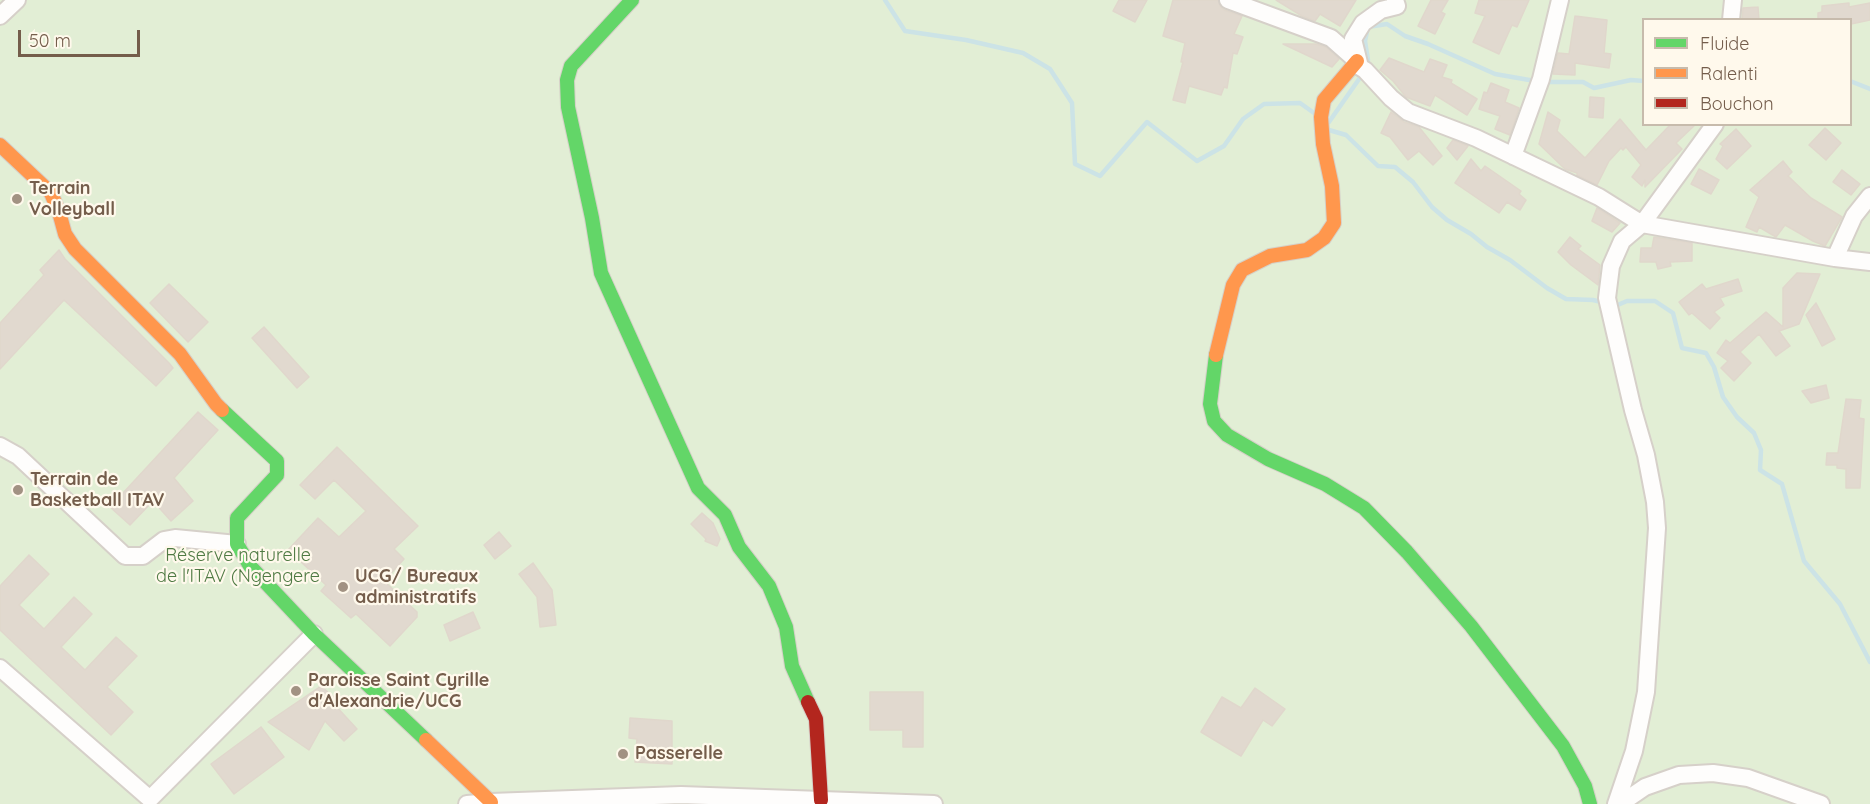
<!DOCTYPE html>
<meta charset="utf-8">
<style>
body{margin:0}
#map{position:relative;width:1870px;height:804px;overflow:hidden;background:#f7f3ea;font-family:Quicksand,sans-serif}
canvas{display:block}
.legend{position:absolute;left:1642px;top:18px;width:210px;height:108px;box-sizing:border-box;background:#fff9ec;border:2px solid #c7bbac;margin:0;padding:8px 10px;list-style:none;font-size:18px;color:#745d4b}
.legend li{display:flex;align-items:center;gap:12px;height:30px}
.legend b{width:30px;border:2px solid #c7bbac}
.scale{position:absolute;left:18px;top:30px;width:122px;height:27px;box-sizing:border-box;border:3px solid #745d4b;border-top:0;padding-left:8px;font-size:18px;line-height:21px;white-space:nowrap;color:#745d4b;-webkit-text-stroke:4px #fff9ec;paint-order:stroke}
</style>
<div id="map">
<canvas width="1870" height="804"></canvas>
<ul class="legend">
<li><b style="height:8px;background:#63d668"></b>Fluide</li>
<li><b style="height:8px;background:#ff974d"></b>Ralenti</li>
<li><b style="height:8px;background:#b3261e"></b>Bouchon</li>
</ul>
<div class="scale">50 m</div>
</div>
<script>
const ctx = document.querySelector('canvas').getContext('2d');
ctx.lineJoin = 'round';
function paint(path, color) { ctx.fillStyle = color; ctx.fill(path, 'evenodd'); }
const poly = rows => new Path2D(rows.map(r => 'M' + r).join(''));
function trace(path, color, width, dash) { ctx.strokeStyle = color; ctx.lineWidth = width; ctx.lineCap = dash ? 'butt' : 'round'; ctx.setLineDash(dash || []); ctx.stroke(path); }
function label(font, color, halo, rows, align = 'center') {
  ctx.font = font + ' Quicksand,sans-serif'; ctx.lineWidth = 4.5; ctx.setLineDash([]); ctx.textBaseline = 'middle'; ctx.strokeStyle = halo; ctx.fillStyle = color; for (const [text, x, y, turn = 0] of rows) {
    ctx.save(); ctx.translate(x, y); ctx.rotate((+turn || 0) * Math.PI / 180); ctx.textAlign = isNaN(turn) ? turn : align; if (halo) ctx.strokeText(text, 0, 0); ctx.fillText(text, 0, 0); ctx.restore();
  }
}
const green = poly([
 [0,0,1870,0,1870,804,0,804],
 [1644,20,1850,20,1850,124,1644,124]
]);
const stream = poly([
 [885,0,905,31,966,40,1023,53,1050,69,1072,103,1075,164,1100,176,1147,122,1197,161,1224,146,1243,119,1264,104,1300,103,1314,113],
 [1368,60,1365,41,1368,27,1387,24,1405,36,1428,44,1495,74,1535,81],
 [1850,81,1870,89],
 [1544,82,1583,82,1594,88,1631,80,1644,81],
 [1329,122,1364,72],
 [1329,130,1346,135,1378,166,1395,167,1413,182,1432,207,1447,220,1471,234,1487,247,1510,260,1547,288,1566,299,1593,300,1605,303],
 [1613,307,1627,301,1655,301,1673,313,1682,348,1706,353,1714,367,1723,397,1737,417,1754,433,1761,450,1760,470,1782,484,1804,561,1840,604,1870,662]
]);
const building = poly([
 [1119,0,1147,0,1135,22,1113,11,1119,0],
 [1173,0,1218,0,1220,6,1224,10,1242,16,1234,34,1243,37,1237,54,1233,53,1227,88,1224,87,1221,95,1189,86,1185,103,1173,100,1183,62,1181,62,1185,43,1163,36,1173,0],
 [1276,0,1356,0,1340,26,1320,14,1315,21,1302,16,1276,0],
 [1431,0,1448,0,1441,12,1445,14,1435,34,1418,26,1431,0],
 [1479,0,1529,0,1517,27,1512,25,1499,54,1473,42,1485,16,1475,13,1479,0],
 [1849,3,1849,7,1870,3,1870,20,1851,24,1851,20,1818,20,1818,13,1822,12,1822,6,1849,3],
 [1758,7,1759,20,1742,20,1743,8,1758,7],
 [1575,16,1607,20,1604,53,1611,54,1609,68,1575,63,1575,75,1553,74,1558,53,1569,54,1575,16],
 [1283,44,1316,44,1326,47,1339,59,1332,67,1283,44],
 [1389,58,1424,72,1430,59,1447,65,1442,77,1452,80,1451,83,1477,99,1467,115,1435,95,1430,106,1406,97,1393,81,1380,70,1389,58],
 [1491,83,1509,90,1505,102,1519,108,1510,135,1495,129,1500,116,1479,109,1484,92,1487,93,1491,83],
 [1590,97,1604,98,1603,118,1589,117,1590,97],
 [1391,112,1404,122,1419,127,1442,156,1433,165,1419,151,1408,160,1390,137,1381,133,1391,112],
 [1548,112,1560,120,1557,131,1585,158,1620,119,1646,150,1671,124,1696,124,1676,143,1682,149,1645,187,1645,180,1642,186,1632,177,1641,165,1626,147,1623,150,1621,148,1609,161,1597,185,1577,175,1577,173,1565,169,1539,144,1548,112],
 [1825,128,1841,143,1826,160,1809,145,1825,128],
 [1736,129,1751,146,1727,169,1716,159,1723,146,1720,144,1736,129],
 [1453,140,1468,146,1457,160,1447,148,1453,140],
 [1471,159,1481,171,1485,166,1521,191,1519,194,1526,200,1520,210,1507,202,1499,213,1455,183,1471,159],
 [1783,161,1792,172,1788,176,1811,198,1842,217,1825,246,1813,241,1785,225,1776,237,1759,227,1757,232,1746,227,1759,197,1750,190,1783,161],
 [1699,169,1719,180,1711,194,1691,184,1699,169],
 [1842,170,1860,184,1851,195,1833,182,1842,170],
 [1597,208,1620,223,1612,232,1592,221,1597,208],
 [1570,237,1581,246,1578,249,1600,265,1598,285,1571,265,1558,252,1570,237],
 [1654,237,1692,243,1692,261,1670,262,1671,266,1658,269,1656,262,1640,262,1641,248,1652,248,1654,237],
 [59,250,65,259,169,363,173,368,156,386,64,300,0,369,0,323,44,275,40,270,59,250],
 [1797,273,1820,274,1799,324,1779,331,1790,346,1776,356,1759,334,1740,352,1751,363,1734,381,1721,368,1728,361,1717,353,1726,340,1730,343,1766,312,1783,327,1783,288,1797,273],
 [1738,279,1742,291,1720,298,1724,305,1714,312,1720,318,1710,329,1692,313,1689,315,1679,302,1702,284,1706,289,1738,279],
 [169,284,208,322,188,342,150,303,169,284],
 [1816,303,1835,339,1822,346,1806,315,1816,303],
 [264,327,309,377,297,388,252,338,264,327],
 [1826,385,1829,398,1811,403,1802,391,1826,385],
 [1846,399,1861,400,1859,418,1864,419,1860,488,1846,488,1846,469,1837,468,1837,465,1826,465,1827,453,1838,453,1846,399],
 [198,412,218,430,174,478,193,501,171,521,153,501,130,525,110,507,198,412],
 [337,447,418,526,394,549,404,559,384,581,417,612,417,617,390,646,356,614,351,618,321,591,326,585,288,550,318,518,339,537,366,511,334,480,315,499,300,485,337,447],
 [702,513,713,523,720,539,717,546,705,541,706,539,691,524,702,513],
 [499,532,511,546,495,559,484,545,499,532],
 [29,555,49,574,19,605,44,629,74,597,92,614,61,647,85,670,116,637,137,656,107,687,133,712,111,735,0,630,0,586,29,555],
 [533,563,552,590,556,625,540,627,537,597,519,574,533,563],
 [473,612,480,628,450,641,444,625,473,612],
 [321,686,337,700,334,704,357,729,344,741,325,721,309,750,268,722,321,686],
 [1255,688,1285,709,1272,726,1263,720,1241,756,1201,732,1222,697,1241,708,1255,688],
 [870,692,923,692,923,747,903,747,903,730,870,730,870,692],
 [630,718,672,721,672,764,635,762,637,739,629,738,630,718],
 [261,727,284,757,234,794,211,764,261,727]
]);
const street = poly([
 [1228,0,1331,38,1357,61],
 [1395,0,1397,6,1381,10,1363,23,1353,39,1360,67,1365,70,1391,98,1408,112,1476,138,1599,197,1642,224,1835,258,1870,262],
 [0,16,17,0],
 [1731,20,1733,0],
 [1513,156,1541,79,1560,0],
 [1835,258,1854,216,1870,196],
 [0,446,18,456,125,556,143,556,164,540,175,538,237,544],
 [0,668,150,799,314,634],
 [467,804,491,802,681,795,934,804],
 [1616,804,1634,751,1646,692,1657,528,1655,502,1646,455,1633,410,1607,298,1611,266,1622,241,1642,224,1715,124],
 [1620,804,1645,787,1679,775,1713,773,1748,778,1821,804]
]);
const fast = poly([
 [632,0,571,66,567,80,568,107,592,218,601,273,698,488,725,515,739,547,769,586,786,627,792,666,808,702],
 [1216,355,1210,404,1214,421,1227,435,1268,459,1325,484,1364,508,1407,552,1471,626,1563,746,1585,786,1590,804],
 [222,410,277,461,277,475,237,518,237,544,250,566,314,634,426,740]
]);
const slow = poly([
 [0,145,51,193,59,212,65,234,75,249,180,354,216,404,222,410],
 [1216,355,1233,285,1242,270,1270,256,1307,250,1324,238,1334,223,1332,186,1323,144,1321,117,1324,100,1357,61],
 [426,740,491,802]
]);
const jam = poly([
 [808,702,816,719,821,800]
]);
const markers = [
 [17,199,6,"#a29283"],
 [18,490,6,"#a29283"],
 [343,587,6,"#a29283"],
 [296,691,6,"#a29283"],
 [623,754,6,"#a29283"]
];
const poiNames = [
 ["Terrain",29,189],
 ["Volleyball",29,210],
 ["Terrain de",30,480],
 ["Basketball ITAV",30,501],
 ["UCG/ Bureaux",355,577],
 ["administratifs",355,598],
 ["Paroisse Saint Cyrille",308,681],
 ["d'Alexandrie/UCG",308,702],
 ["Passerelle",635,754]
];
const parkNames = [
 ["Réserve naturelle",238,556],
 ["de l'ITAV (Ngengere",238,577]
];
paint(green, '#e2eed5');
trace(stream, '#cce3e6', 4.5);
paint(building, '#e1d9cf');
trace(building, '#e0d7cc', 1.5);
trace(street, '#d6d0c9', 20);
trace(fast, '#d6d0c8', 16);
trace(slow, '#d6d0c8', 16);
trace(jam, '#d6d0c8', 16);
trace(street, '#fefdfc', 16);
trace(fast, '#63d668', 14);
trace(slow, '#ff974d', 14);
trace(jam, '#b3261e', 14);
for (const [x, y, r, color] of markers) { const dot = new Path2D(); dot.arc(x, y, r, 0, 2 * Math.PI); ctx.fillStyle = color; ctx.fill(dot); trace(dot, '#fff9ec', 2); }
label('bold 18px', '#745d4b', '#fff9ec', poiNames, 'left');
label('18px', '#4f7a43', '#fff9ec', parkNames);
</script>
